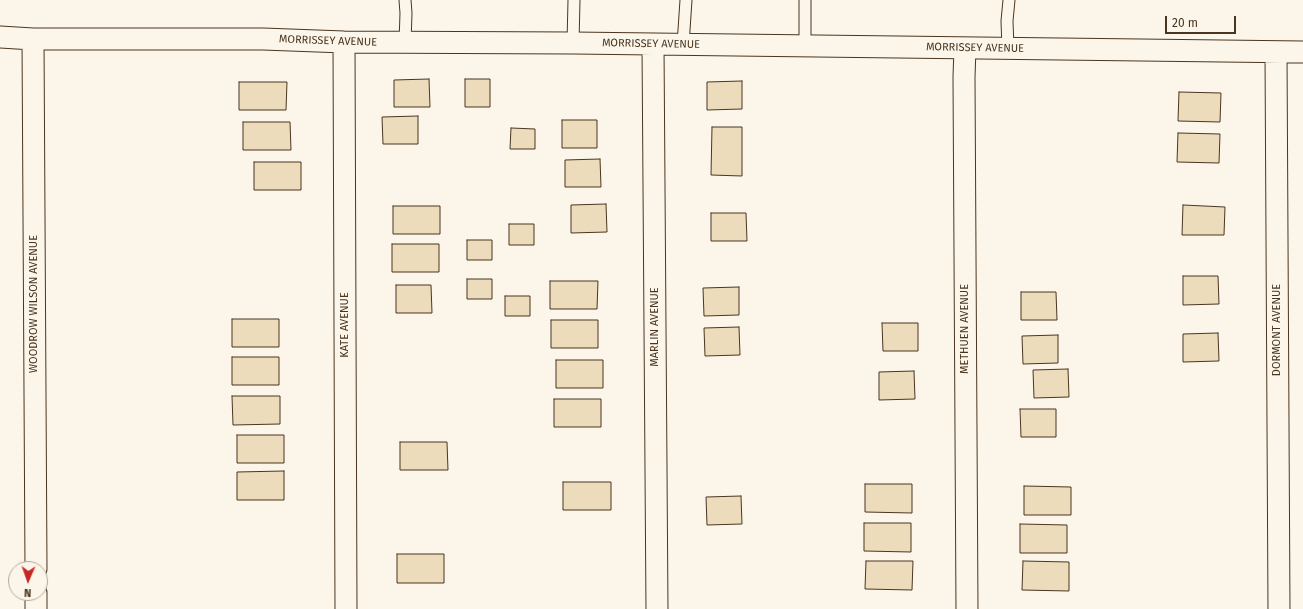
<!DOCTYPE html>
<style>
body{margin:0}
#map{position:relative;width:1303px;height:609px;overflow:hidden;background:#fbf6e9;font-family:"Fira Sans",sans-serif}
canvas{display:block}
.north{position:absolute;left:8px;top:561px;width:40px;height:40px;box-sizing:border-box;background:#fbf6e9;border:1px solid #b4a999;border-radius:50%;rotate:182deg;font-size:11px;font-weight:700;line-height:16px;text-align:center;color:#4a3520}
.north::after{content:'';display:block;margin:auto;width:14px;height:18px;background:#c62828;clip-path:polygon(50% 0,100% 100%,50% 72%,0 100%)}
.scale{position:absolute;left:1165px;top:16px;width:71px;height:18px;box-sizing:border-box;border:2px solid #4a3520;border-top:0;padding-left:5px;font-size:12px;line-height:14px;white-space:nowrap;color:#4a3520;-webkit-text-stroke:3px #fbf6e9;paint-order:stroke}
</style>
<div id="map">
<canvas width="1303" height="609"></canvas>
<div class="north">N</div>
<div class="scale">20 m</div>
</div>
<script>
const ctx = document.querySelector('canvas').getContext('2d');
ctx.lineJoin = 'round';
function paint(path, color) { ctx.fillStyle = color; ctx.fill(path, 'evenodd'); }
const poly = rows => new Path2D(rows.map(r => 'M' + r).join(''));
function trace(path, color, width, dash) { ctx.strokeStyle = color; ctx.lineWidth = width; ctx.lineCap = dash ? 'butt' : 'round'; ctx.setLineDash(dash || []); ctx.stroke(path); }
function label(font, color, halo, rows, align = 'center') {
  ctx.font = font + ' "Fira Sans",sans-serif'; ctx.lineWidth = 3; ctx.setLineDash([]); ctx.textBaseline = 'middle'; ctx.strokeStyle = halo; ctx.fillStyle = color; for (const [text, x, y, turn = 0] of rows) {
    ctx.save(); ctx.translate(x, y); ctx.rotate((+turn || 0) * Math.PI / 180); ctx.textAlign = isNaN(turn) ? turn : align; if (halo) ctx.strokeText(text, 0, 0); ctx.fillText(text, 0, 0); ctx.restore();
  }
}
const building = poly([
 [429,79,430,107,394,107,394,80,429,79],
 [465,79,490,79,490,107,465,107,465,79],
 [742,81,742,109,707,110,707,82,742,81],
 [239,82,287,82,286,110,239,110,239,82],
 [1179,92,1221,93,1220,122,1178,121,1179,92],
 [418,116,418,144,383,144,382,117,418,116],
 [562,120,597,120,597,148,562,148,562,120],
 [243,122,290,122,291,150,243,150,243,122],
 [712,127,742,127,742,176,711,175,712,127],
 [511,128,535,129,535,149,510,149,511,128],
 [1178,133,1220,134,1219,163,1177,162,1178,133],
 [600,159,601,187,565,187,565,160,600,159],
 [254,162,301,162,301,190,254,190,254,162],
 [606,204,607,232,571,233,571,205,606,204],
 [1183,205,1225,207,1224,235,1182,235,1183,205],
 [393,206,440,206,440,234,393,234,393,206],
 [711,213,746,213,747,241,711,241,711,213],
 [509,224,534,224,534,245,509,245,509,224],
 [467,240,492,240,492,260,467,260,467,240],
 [392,244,439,244,439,272,392,272,392,244],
 [1183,276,1218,276,1219,304,1183,305,1183,276],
 [467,279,492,279,492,299,467,299,467,279],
 [550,281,598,281,597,309,550,309,550,281],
 [396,285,431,285,432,313,396,313,396,285],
 [739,287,739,315,704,316,703,288,739,287],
 [1021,292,1056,292,1057,320,1021,320,1021,292],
 [505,296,530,296,530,316,505,316,505,296],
 [232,319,279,319,279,347,232,347,232,319],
 [551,320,598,320,598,348,551,348,551,320],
 [882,323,918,323,918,351,883,351,882,323],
 [739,327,740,355,705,356,704,328,739,327],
 [1218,333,1219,361,1183,362,1183,334,1218,333],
 [1058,335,1058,363,1023,364,1022,336,1058,335],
 [232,357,279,357,279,385,232,385,232,357],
 [556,360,603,360,603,388,556,388,556,360],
 [1068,369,1069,397,1034,398,1033,370,1068,369],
 [914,371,915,399,879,400,879,372,914,371],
 [232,396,280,396,280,424,233,425,232,396],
 [554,399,601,399,601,427,554,427,554,399],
 [1020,409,1056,409,1056,437,1021,437,1020,409],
 [237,435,284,435,284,463,237,463,237,435],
 [400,442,447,442,448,470,400,470,400,442],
 [284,471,284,500,237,500,237,472,284,471],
 [563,482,611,482,611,510,563,510,563,482],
 [865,484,912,484,912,513,865,512,865,484],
 [1024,486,1071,487,1071,515,1024,515,1024,486],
 [741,496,742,524,707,525,706,497,741,496],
 [864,523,911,523,911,552,864,551,864,523],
 [1020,524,1067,525,1067,553,1020,553,1020,524],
 [397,554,444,554,444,583,397,583,397,554],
 [866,561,913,561,912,590,865,589,866,561],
 [1023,561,1069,562,1069,591,1022,590,1023,561]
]);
const service = poly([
 [805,0,805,46],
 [405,43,406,13,405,0],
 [573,43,574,0],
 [683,45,686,0],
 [1008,49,1007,21,1009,0]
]);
const minor = poly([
 [0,37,33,39,263,39,344,42,573,43,1303,52],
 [33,39,36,569],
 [344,42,346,609],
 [653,45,657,609],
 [965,48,964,77,967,609],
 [1276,52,1279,609],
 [36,593,36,609]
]);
const streetNames = [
 ["MORRISSEY AVENUE",328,41,2],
 ["MORRISSEY AVENUE",651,44,1],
 ["MORRISSEY AVENUE",975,48,1],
 ["WOODROW WILSON AVENUE",34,304,-90],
 ["KATE AVENUE",345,325,-90],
 ["MARLIN AVENUE",655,327,-90],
 ["METHUEN AVENUE",965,329,-90],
 ["DORMONT AVENUE",1277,330,-90]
];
paint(building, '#ecdcbc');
trace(building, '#4a3520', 1);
trace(service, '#4a3520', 13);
trace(minor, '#4a3520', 23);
trace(service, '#fbf6e9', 11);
trace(minor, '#fbf6e9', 21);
label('11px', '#4a3520', '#fbf6e9', streetNames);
</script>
